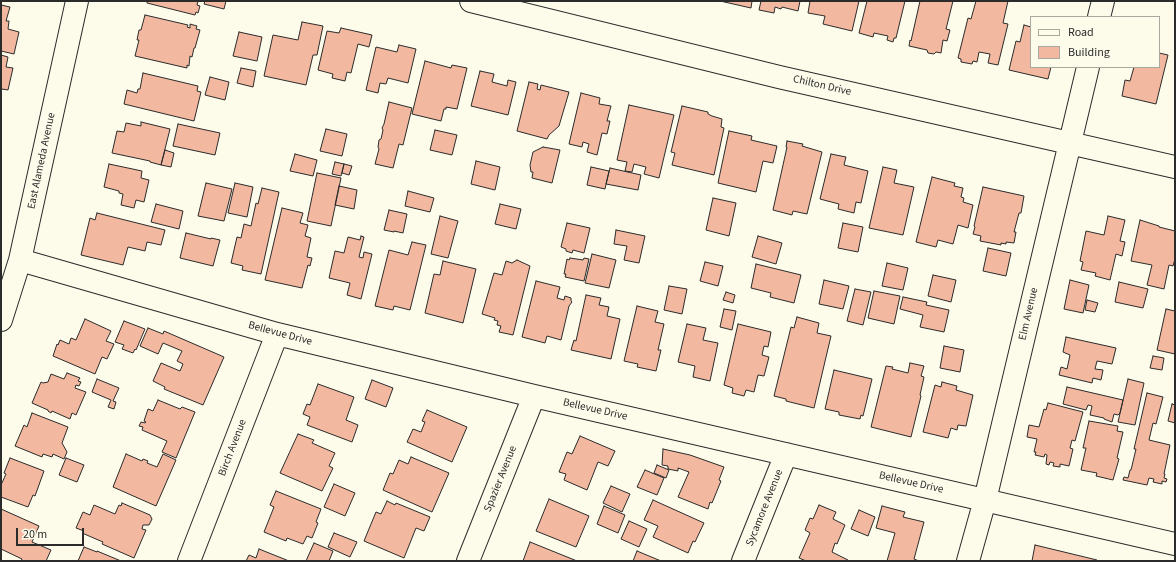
<!DOCTYPE html>
<style>
body{margin:0}
#map{position:relative;width:1176px;height:562px;overflow:hidden;background:#fdfbea;font-family:"Source Sans 3",sans-serif}
canvas{display:block}
.frame{position:absolute;inset:0;border:2px solid #2b2b2b;pointer-events:none}
.legend{position:absolute;left:1030px;top:16px;width:130px;height:52px;box-sizing:border-box;background:#fdfbea;border:1px solid #a9a89e;margin:0;padding:5px 7px;list-style:none;font-size:12px;color:#2b2b2b}
.legend li{display:flex;align-items:center;gap:8px;height:20px}
.legend b{width:20px;border:1px solid #a9a89e}
.scale{position:absolute;left:16px;top:528px;width:68px;height:18px;box-sizing:border-box;border:2px solid #2b2b2b;border-top:0;padding-left:5px;font-size:12px;line-height:14px;white-space:nowrap;color:#2b2b2b;-webkit-text-stroke:3px #fdfbea;paint-order:stroke}
</style>
<div id="map">
<canvas width="1176" height="562"></canvas>
<div class="frame"></div>
<ul class="legend">
<li><b style="height:5px;background:#fdfbea"></b>Road</li>
<li><b style="height:11px;background:#f2b8a0"></b>Building</li>
</ul>
<div class="scale">20 m</div>
</div>
<script>
const ctx = document.querySelector('canvas').getContext('2d');
ctx.lineJoin = 'round';
function paint(path, color) { ctx.fillStyle = color; ctx.fill(path, 'evenodd'); }
const poly = rows => new Path2D(rows.map(r => 'M' + r).join(''));
function trace(path, color, width, dash) { ctx.strokeStyle = color; ctx.lineWidth = width; ctx.lineCap = dash ? 'butt' : 'round'; ctx.setLineDash(dash || []); ctx.stroke(path); }
function label(font, color, halo, rows, align = 'center') {
  ctx.font = font + ' "Source Sans 3",sans-serif'; ctx.lineWidth = 3; ctx.setLineDash([]); ctx.textBaseline = 'middle'; ctx.strokeStyle = halo; ctx.fillStyle = color; for (const [text, x, y, turn = 0] of rows) {
    ctx.save(); ctx.translate(x, y); ctx.rotate((+turn || 0) * Math.PI / 180); ctx.textAlign = isNaN(turn) ? turn : align; if (halo) ctx.strokeText(text, 0, 0); ctx.fillText(text, 0, 0); ctx.restore();
  }
}
const building = poly([
 [147,1,198,1,197,5,200,6,198,13,196,12,195,15,147,3,147,1],
 [205,1,226,1,224,9,204,4,205,1],
 [720,1,752,1,751,8,720,1],
 [761,1,800,1,798,11,782,7,781,9,775,7,774,13,759,10,761,1],
 [810,1,859,1,852,31,823,24,825,16,808,13,810,1],
 [867,1,905,1,896,38,894,38,893,42,887,40,888,36,874,33,873,37,859,33,867,1],
 [920,1,953,1,946,29,950,30,947,41,943,40,941,53,936,52,934,54,928,53,927,50,909,46,910,40,911,41,920,1],
 [976,1,1008,1,1003,23,1008,24,998,65,988,63,990,54,979,52,977,62,973,61,972,64,961,62,961,59,958,58,968,18,971,19,976,1],
 [1,5,10,7,6,21,9,21,8,29,19,32,14,54,1,51,1,5],
 [145,15,188,25,187,27,190,28,190,24,197,26,196,29,200,30,195,48,194,48,192,57,190,56,189,66,187,65,187,68,135,56,139,40,137,40,139,30,141,30,145,15],
 [302,22,323,26,317,55,313,55,306,85,264,76,273,35,298,40,302,22],
 [1024,25,1031,27,1031,67,1051,67,1048,79,1009,70,1016,41,1020,42,1024,25],
 [341,28,372,35,369,47,358,44,351,73,347,72,345,81,332,78,333,74,318,70,327,31,339,33,341,28],
 [239,32,262,37,257,61,233,56,239,32],
 [399,45,416,49,408,83,388,78,386,84,380,83,378,93,366,90,376,47,397,52,399,45],
 [1159,53,1168,55,1156,104,1122,96,1125,80,1130,81,1134,67,1159,67,1159,53],
 [1,55,8,57,6,67,13,68,8,90,2,89,1,91,1,55],
 [425,61,451,68,452,65,467,68,457,109,446,107,446,109,444,109,441,121,412,114,425,61],
 [241,68,256,71,253,87,237,83,241,68],
 [480,71,494,74,492,82,507,86,508,80,516,82,508,115,471,106,480,71],
 [143,73,198,86,197,91,201,92,194,121,124,104,127,90,137,93,138,89,140,89,143,73],
 [210,77,229,82,225,100,205,95,210,77],
 [529,82,538,84,537,89,540,90,541,85,569,92,559,126,549,135,547,139,517,131,529,82],
 [581,93,600,98,599,104,611,106,607,121,610,121,607,134,602,133,597,155,587,152,589,144,583,142,582,147,569,144,581,93],
 [389,102,412,108,403,145,399,144,393,168,375,164,379,149,378,147,379,140,381,139,383,130,382,128,384,124,389,102],
 [629,105,674,115,659,178,644,174,646,167,634,164,632,172,625,171,627,162,617,160,629,105],
 [682,106,708,112,708,114,712,116,722,119,721,127,724,128,714,175,672,165,675,153,671,152,682,106],
 [141,122,170,129,161,165,150,162,150,161,112,153,117,131,124,132,126,123,141,126,141,122],
 [178,124,220,133,215,155,173,146,178,124],
 [326,129,347,134,342,156,320,151,326,129],
 [435,130,457,135,452,155,430,150,435,130],
 [729,131,752,136,751,140,777,146,773,163,763,161,756,192,718,183,729,131],
 [787,141,803,144,802,146,822,152,807,214,793,211,792,215,773,210,787,147,786,147,787,141],
 [543,147,560,150,552,183,532,178,533,172,531,172,530,165,533,152,543,147],
 [165,150,174,153,171,167,161,165,165,150],
 [295,154,317,160,313,176,290,171,295,154],
 [831,154,846,157,844,165,868,171,861,203,856,202,854,213,838,209,839,204,820,199,831,154],
 [476,161,500,167,495,190,471,184,476,161],
 [335,162,344,164,341,176,332,174,335,162],
 [109,164,142,171,141,178,149,180,144,202,136,200,134,208,121,205,123,194,119,193,119,191,104,187,109,164],
 [344,164,352,166,349,175,342,173,344,164],
 [591,167,609,171,605,189,587,185,591,167],
 [883,167,897,170,894,183,914,187,903,235,869,228,883,167],
 [610,168,641,175,638,190,606,184,610,168],
 [317,173,341,178,331,226,307,221,317,173],
 [932,177,955,183,954,186,963,188,961,197,964,198,963,202,973,205,968,228,958,225,953,244,938,240,936,247,916,242,932,177],
 [206,183,232,189,224,221,198,216,206,183],
 [235,183,253,187,247,217,228,213,235,183],
 [339,186,357,190,354,209,335,205,339,186],
 [983,187,1024,196,1021,213,1019,213,1014,232,1016,232,1014,243,1006,242,1006,244,1001,243,1001,245,980,241,981,236,973,234,975,227,974,226,983,187],
 [262,188,279,192,261,274,242,270,243,266,231,263,237,237,241,238,244,224,251,226,256,203,258,204,262,188],
 [408,191,434,198,430,212,405,206,408,191],
 [713,198,736,203,729,236,706,230,713,198],
 [156,204,183,211,179,229,151,222,156,204],
 [500,204,521,209,516,229,495,224,500,204],
 [282,208,303,213,300,223,308,225,305,236,311,238,307,257,312,258,310,266,308,265,302,288,265,280,282,208],
 [389,210,407,214,403,233,394,231,394,232,384,230,389,210],
 [97,213,165,230,161,245,147,242,145,251,128,247,123,265,81,255,90,218,95,220,97,213],
 [440,216,458,221,448,258,431,254,440,216],
 [1108,216,1125,220,1120,241,1125,242,1122,256,1116,254,1110,280,1095,276,1096,273,1081,270,1083,262,1080,261,1086,231,1104,235,1108,216],
 [1140,220,1159,226,1159,227,1175,231,1175,259,1173,266,1169,265,1164,289,1147,285,1152,265,1131,261,1140,220],
 [567,223,590,228,584,253,573,250,572,253,566,251,566,249,561,247,567,223],
 [843,223,863,227,858,252,838,248,843,223],
 [616,230,645,236,639,263,624,260,627,246,614,244,616,230],
 [186,233,211,239,211,238,220,240,213,266,180,258,186,233],
 [361,236,364,237,359,257,363,258,364,252,372,254,361,299,347,295,350,283,329,278,335,251,344,253,348,237,360,240,361,236],
 [758,236,782,243,776,264,752,257,758,236],
 [412,242,426,245,410,310,394,306,393,310,375,306,389,250,408,255,412,242],
 [988,248,1011,253,1006,276,983,271,988,248],
 [592,254,616,260,609,288,585,283,592,254],
 [570,258,583,260,584,258,589,259,584,281,565,277,566,274,564,274,567,259,569,260,570,258],
 [517,260,530,266,513,335,499,332,501,326,497,325,498,321,494,320,495,318,482,314,494,273,502,275,506,261,512,263,517,260],
 [443,261,476,269,463,323,425,313,434,274,440,275,443,261],
 [705,262,723,266,718,286,700,281,705,262],
 [887,263,908,268,903,290,882,286,887,263],
 [756,264,801,275,794,303,770,297,771,293,751,288,756,264],
 [933,275,956,280,951,302,928,296,933,275],
 [824,280,849,286,843,309,819,304,824,280],
 [1070,280,1089,285,1083,313,1064,309,1070,280],
 [536,281,560,287,557,298,564,300,565,296,571,298,571,301,572,302,569,306,561,340,547,336,545,343,522,337,536,281],
 [1119,282,1148,289,1143,308,1115,302,1119,282],
 [669,286,687,289,682,314,664,310,669,286],
 [855,289,871,292,863,325,847,321,855,289],
 [874,291,900,296,894,324,868,318,874,291],
 [726,292,735,295,733,303,723,300,726,292],
 [586,295,601,298,599,305,609,307,607,316,620,319,611,359,571,350,574,340,576,341,586,295],
 [903,297,927,302,926,305,949,310,944,332,920,327,923,315,900,309,903,297],
 [1087,300,1098,303,1095,312,1085,310,1087,300],
 [637,306,658,311,655,322,664,324,658,350,661,350,656,371,637,367,638,364,624,361,637,306],
 [724,309,736,311,732,330,720,327,724,309],
 [1166,309,1175,311,1175,354,1157,350,1166,309],
 [797,317,819,323,817,333,831,336,814,408,786,401,786,399,774,396,791,327,794,328,797,317],
 [85,319,111,331,106,341,114,344,107,359,102,357,95,374,53,356,57,344,58,345,60,340,69,344,71,338,76,340,85,319],
 [124,321,145,329,136,350,135,349,133,353,122,349,124,345,115,342,124,321],
 [687,324,706,328,703,340,718,343,710,381,693,377,695,366,678,362,687,324],
 [738,324,771,332,768,347,764,346,762,355,769,357,764,376,758,375,754,392,746,390,744,396,732,393,733,388,724,385,738,324],
 [148,328,163,334,164,331,224,357,203,405,164,389,165,387,153,381,161,363,180,371,183,364,177,361,182,351,163,343,158,354,140,346,148,328],
 [1066,337,1116,348,1112,364,1097,361,1095,369,1103,370,1101,380,1093,378,1092,383,1059,375,1061,367,1067,369,1070,355,1063,352,1066,337],
 [944,346,964,350,960,372,940,368,944,346],
 [1153,356,1164,358,1162,370,1150,368,1153,356],
 [910,363,924,366,921,376,924,377,920,395,921,396,911,437,871,427,886,366,893,367,892,369,908,373,910,363],
 [834,370,872,379,863,416,861,415,860,419,839,415,839,412,825,409,834,370],
 [67,373,80,378,78,381,81,382,79,386,76,385,75,388,86,392,76,415,72,413,70,419,52,411,51,413,48,411,48,410,32,403,41,382,43,383,48,382,51,374,64,379,67,373],
 [97,379,119,388,113,401,116,402,114,409,108,407,111,400,92,392,97,379],
 [1128,379,1144,383,1135,425,1118,422,1128,379],
 [372,380,393,388,386,407,365,399,372,380],
 [942,382,957,386,956,390,973,395,966,426,958,425,957,430,951,428,948,438,923,432,935,385,941,387,942,382],
 [318,384,354,397,346,420,358,425,352,442,307,425,310,417,303,414,307,404,310,405,318,384],
 [1067,387,1123,400,1120,413,1118,415,1114,414,1112,422,1104,419,1104,418,1090,415,1092,406,1088,405,1086,410,1063,404,1067,387],
 [1147,393,1163,397,1156,424,1153,423,1149,440,1170,445,1164,474,1165,474,1164,478,1167,479,1166,482,1162,481,1162,484,1153,482,1154,479,1149,478,1147,485,1123,480,1124,477,1128,478,1130,470,1131,470,1136,449,1134,449,1147,393],
 [158,400,180,409,182,407,195,412,176,458,162,452,167,441,142,430,143,427,139,426,141,422,145,423,146,422,144,421,148,409,153,411,158,400],
 [1048,403,1083,412,1075,441,1072,440,1070,448,1073,449,1069,466,1060,464,1060,467,1053,466,1054,463,1050,462,1049,465,1046,464,1047,455,1045,454,1044,457,1035,455,1036,452,1034,452,1037,439,1027,437,1029,425,1039,427,1044,409,1046,410,1048,403],
 [1172,404,1175,405,1175,423,1168,421,1172,404],
 [427,410,467,427,452,462,407,442,413,429,421,432,425,422,422,421,427,410],
 [32,413,68,427,62,443,67,452,64,459,53,454,52,457,43,454,42,457,15,446,24,425,27,427,32,413],
 [1089,421,1118,426,1117,431,1123,432,1117,458,1119,459,1113,480,1096,476,1097,473,1081,470,1086,448,1083,448,1089,421],
 [298,434,314,440,312,443,335,453,329,466,333,468,322,491,280,473,298,434],
 [580,436,615,451,608,466,598,462,587,490,564,480,566,474,559,472,567,452,572,454,580,436],
 [663,449,690,455,724,467,719,480,721,481,712,503,710,502,708,509,678,497,689,472,678,468,678,471,668,469,668,466,662,465,663,449],
 [126,454,142,461,143,459,148,461,147,463,157,467,163,454,176,460,156,506,113,487,126,454],
 [411,457,449,473,432,512,383,490,390,473,393,474,399,460,408,464,411,457],
 [10,458,44,471,35,496,33,495,28,507,1,497,1,485,6,474,4,473,10,458],
 [66,458,84,465,77,482,59,475,66,458],
 [657,465,669,470,666,478,654,473,657,465],
 [645,470,664,478,657,495,637,487,645,470],
 [334,484,355,493,345,516,324,507,334,484],
 [611,486,630,494,622,512,603,503,611,486],
 [276,491,321,509,316,522,318,523,312,538,307,536,303,544,287,538,286,541,264,532,274,507,270,505,276,491],
 [549,499,589,516,576,547,536,531,549,499],
 [653,500,704,523,695,542,693,541,688,553,653,537,658,526,644,520,653,500],
 [387,501,395,505,396,503,430,517,424,531,416,528,404,558,364,541,376,512,381,514,387,501],
 [122,503,150,515,152,519,149,525,143,525,142,529,146,530,134,558,102,544,103,542,82,533,84,531,76,528,83,512,90,515,94,505,115,514,119,505,121,506,122,503],
 [819,505,836,512,833,519,845,525,837,544,835,543,832,552,848,560,848,561,806,561,799,558,810,533,805,530,810,518,813,519,819,505],
 [604,506,625,515,618,533,597,524,604,506],
 [882,506,905,512,903,517,924,522,914,559,919,561,887,561,895,533,876,528,882,506],
 [1,509,39,526,32,542,51,550,46,561,21,561,22,559,1,549,1,509],
 [859,510,875,517,868,536,851,529,859,510],
 [629,521,647,529,639,547,621,539,629,521],
 [334,533,357,542,350,557,328,547,334,533],
 [530,542,577,561,523,561,530,542],
 [314,543,333,551,329,561,306,561,314,543],
 [1035,545,1097,560,1097,561,1032,561,1035,545],
 [84,547,97,552,97,551,121,561,78,561,84,547],
 [259,549,289,561,246,561,249,555,256,558,259,549],
 [637,551,661,561,633,561,637,551]
]);
const minor = poly([
 [471,1,779,77,1175,167],
 [1099,17,1103,1],
 [20,260,277,334,534,396,1175,544],
 [1,320,20,260,77,1],
 [189,561,277,334],
 [468,561,534,396],
 [743,561,786,454],
 [968,561,985,500,1088,67]
]);
const streetNames = [
 ["Chilton Drive",822,86,13],
 ["East Alameda Avenue",42,161,-78],
 ["Elm Avenue",1029,314,-77],
 ["Bellevue Drive",280,334,15],
 ["Bellevue Drive",595,410,13],
 ["Birch Avenue",233,448,-69],
 ["Spazier Avenue",501,479,-68],
 ["Bellevue Drive",911,483,13],
 ["Sycamore Avenue",765,508,-68]
];
paint(building, '#f2b8a0');
trace(building, '#2b2b2b', 1);
trace(minor, '#2b2b2b', 24);
trace(minor, '#fdfbea', 22);
label('11px', '#2b2b2b', '#fdfbea', streetNames);
</script>
